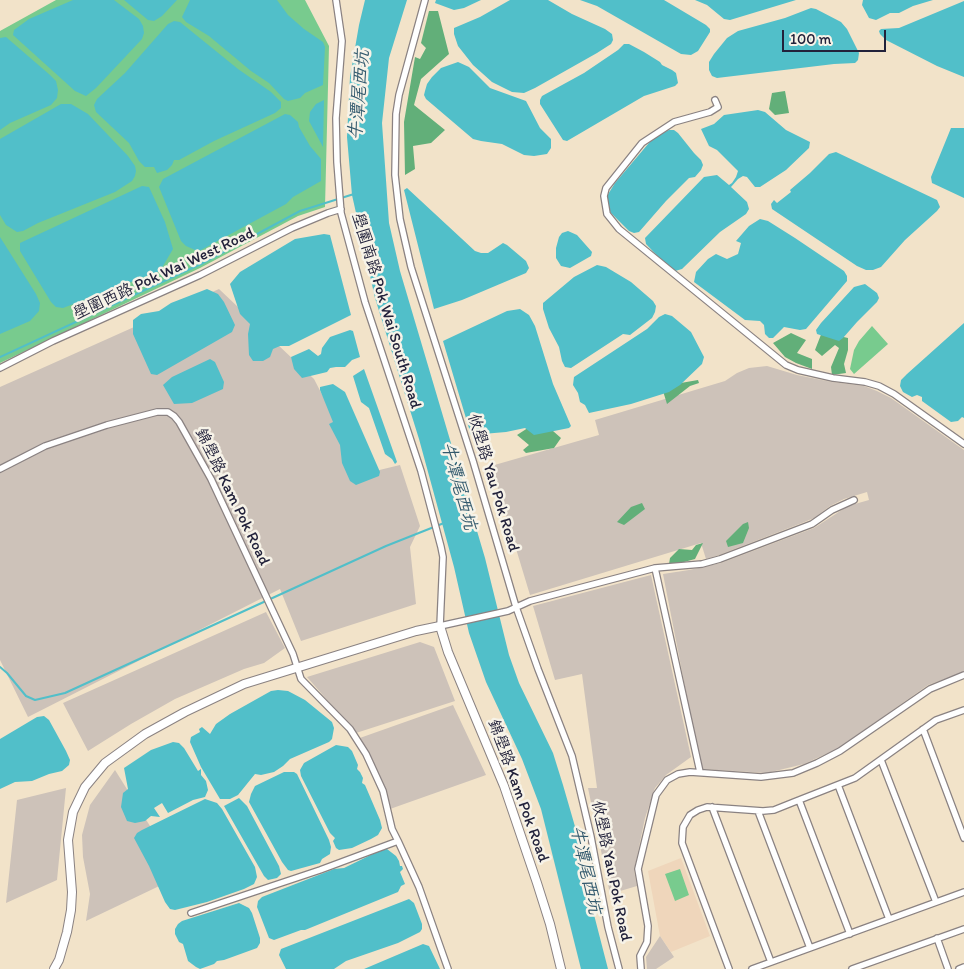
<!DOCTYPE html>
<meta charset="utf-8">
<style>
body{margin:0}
#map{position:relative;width:964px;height:969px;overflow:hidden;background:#f2e3c9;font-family:Itim,sans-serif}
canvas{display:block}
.scale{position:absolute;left:782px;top:30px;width:104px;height:22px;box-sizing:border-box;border:2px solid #22223b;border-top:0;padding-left:6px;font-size:15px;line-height:18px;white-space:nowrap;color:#22223b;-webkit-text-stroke:4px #f7f3e8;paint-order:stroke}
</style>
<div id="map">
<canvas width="964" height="969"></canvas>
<div class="scale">100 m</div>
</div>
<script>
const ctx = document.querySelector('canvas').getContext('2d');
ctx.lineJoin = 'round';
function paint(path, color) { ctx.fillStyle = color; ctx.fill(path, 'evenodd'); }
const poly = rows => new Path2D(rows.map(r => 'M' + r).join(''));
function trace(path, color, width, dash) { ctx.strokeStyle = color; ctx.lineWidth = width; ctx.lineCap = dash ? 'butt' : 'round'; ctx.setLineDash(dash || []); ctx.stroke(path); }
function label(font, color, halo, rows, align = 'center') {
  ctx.font = font + ' Itim,"LXGW WenKai TC",sans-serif'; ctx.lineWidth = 5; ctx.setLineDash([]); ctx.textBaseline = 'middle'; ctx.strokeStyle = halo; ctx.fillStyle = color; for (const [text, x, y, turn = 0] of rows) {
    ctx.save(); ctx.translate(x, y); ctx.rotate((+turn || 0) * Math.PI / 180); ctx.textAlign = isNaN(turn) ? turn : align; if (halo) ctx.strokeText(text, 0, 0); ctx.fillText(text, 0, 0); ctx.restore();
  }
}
const built = poly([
 [681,858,710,936,671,952,660,936,648,871]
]);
const industrial = poly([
 [219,289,314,379,363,474,400,465,420,526,410,547,416,604,301,641,280,589,28,717,0,660,0,387],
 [767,366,797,375,832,382,864,386,877,391,891,398,964,450,964,672,928,685,839,748,804,764,767,773,701,769,663,574,689,570,721,563,814,528,848,506,869,500,867,492,844,499,830,506,814,518,802,523,719,555,706,559,701,543,530,595,491,466,599,435,595,420,725,381,737,373,749,368],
 [651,575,691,757,666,775,655,788,645,818,634,871,637,886,610,894,588,788,597,788,582,674,555,680,533,606],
 [266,612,285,648,264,663,244,669,175,699,131,724,88,751,63,703],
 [420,642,434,647,455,701,356,733,307,677],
 [453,705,486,775,390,809,357,739],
 [115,770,165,850,176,878,86,921,90,894,83,857,82,835,90,805],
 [66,788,57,880,6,903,17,800],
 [660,936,674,957,656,969,647,969,646,957]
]);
const green = poly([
 [56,0,305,0,329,46,325,207,298,216,200,268,0,363,0,31],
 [872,326,888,344,854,374,850,369,854,350,859,341],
 [680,869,689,895,675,901,665,874]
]);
const forest = poly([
 [429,11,438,11,449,54,421,79,414,105,445,130,431,143,413,146,415,169,405,175,404,122,415,57,420,59,426,48,421,43],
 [785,91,789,113,775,115,769,109,772,93],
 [822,332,848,338,848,350,844,364,846,373,832,375,831,367,839,348,835,345,822,356,815,350],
 [791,333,806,340,797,353,812,359,812,369,796,363,785,357,773,343],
 [698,380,699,383,690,386,667,404,663,391,675,384],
 [534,424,545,424,561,438,554,448,526,453,523,450,529,445,517,435],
 [642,503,645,509,624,525,617,522,631,507],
 [748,522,749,528,743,543,728,547,726,541,743,524],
 [703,543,695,559,673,565,669,564,670,558,679,549,692,550,696,545]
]);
const water = poly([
 [73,0,114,0,139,19,143,26,144,33,142,39,96,88,86,96,75,91,13,35,14,30,29,19],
 [124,0,177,0,162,16,154,21,148,20],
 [190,0,277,0,288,15,304,29,323,42,325,47,323,85,305,93,300,98,288,101,284,99,269,83,251,71,209,36,186,22,182,17],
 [365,0,407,0,389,58,382,123,389,223,400,271,485,558,509,655,519,683,553,753,563,785,576,830,583,872,608,969,581,969,541,809,522,759,486,682,469,633,454,567,419,439,375,298,352,195,347,137,350,77,359,25],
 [436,0,481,0,464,8,454,10,435,3],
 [510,0,548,0,572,14,605,29,612,34,613,40,611,44,597,53,535,88,524,93,512,92,492,82,473,65,458,46,454,34,454,28,480,17],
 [580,0,664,0,706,25,710,29,710,32,698,51,691,55,681,54,597,6],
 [695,0,796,0,730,20,724,19,707,5],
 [863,0,933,0,913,6,899,13,890,13,876,20,869,18,862,5],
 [964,1,964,77,937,66,886,40,880,34,879,31,881,29,899,28],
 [811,8,816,9,841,22,847,29,859,53,858,60,855,63,834,64,717,78,712,76,709,70,709,62,714,54,727,38,738,31,785,18],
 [174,21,180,22,238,69,271,92,281,102,281,108,275,113,214,141,179,160,174,160,172,165,167,170,157,173,154,167,145,167,139,161,129,143,96,112,94,105,97,99,125,73,168,24],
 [6,37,50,75,56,81,58,90,57,98,51,105,10,123,0,130,0,38],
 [624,44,629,44,644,52,660,62,662,65,672,70,676,73,678,83,675,86,644,96,567,141,563,140,540,104,540,100,542,96,584,73,618,50],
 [458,62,469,67,490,88,526,101,540,128,551,139,551,148,547,154,534,156,524,155,502,144,481,141,473,139,426,99,424,95,425,91,427,84,432,77,441,68],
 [324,100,323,147,309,121,310,112,316,104],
 [61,104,71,104,88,114,128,156,135,166,136,171,135,176,132,181,115,192,38,223,23,231,17,232,6,225,0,215,0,139],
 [758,110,765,112,786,130,810,142,809,148,786,170,760,187,755,187,747,177,743,176,738,179,731,187,747,202,749,209,746,214,720,232,682,269,675,271,668,267,646,244,645,238,704,177,717,175,729,185,732,183,736,177,738,171,717,150,709,146,701,129,714,124,724,115],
 [285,114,290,115,298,122,299,127,310,146,321,159,321,181,293,197,286,204,201,250,195,250,186,246,181,241,159,187,163,179],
 [951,128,964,128,964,198,932,183,931,177],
 [669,130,674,130,678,133,694,153,701,160,703,165,701,170,695,177,689,178,666,201,639,232,634,233,629,231,611,213,606,204,607,196,615,183,654,137],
 [836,152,937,200,940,207,937,211,905,240,881,267,873,270,866,270,857,266,772,209,771,204,774,200,777,203,791,192,790,190,810,173,829,154],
 [142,186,149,187,165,222,173,249,160,271,63,308,56,307,51,302,20,251,20,243],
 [407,188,475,251,481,253,488,253,503,243,507,245,526,261,529,268,526,273,462,300,434,309,404,190],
 [760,219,768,221,795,238,844,271,847,276,847,281,806,329,800,330,784,327,773,338,769,338,765,334,764,325,760,321,745,320,694,282,696,272,708,259,716,254,727,259,738,254,741,243,736,241,749,226],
 [568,231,577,235,592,252,591,256,570,268,561,266,556,258,556,248,559,237,562,233],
 [324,234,330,235,351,315,289,346,280,346,273,349,270,357,263,361,253,361,249,355,248,334,250,324,240,314,230,284,240,272,295,239],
 [0,237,36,294,40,303,39,311,30,321,0,334],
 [597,265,606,267,631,282,653,301,656,306,655,312,652,318,630,335,623,334,571,368,565,367,562,361,559,347,549,328,543,309,543,303,574,277],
 [865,284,877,293,879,298,877,302,857,322,843,338,839,341,817,334,816,330,821,323,854,287],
 [207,289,218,294,224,302,235,325,232,332,157,375,151,374,133,334,133,320,141,314,159,311,171,303],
 [520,309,529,315,535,326,553,384,571,426,569,428,534,435,525,428,506,432,471,435,443,341,507,311],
 [665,314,672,316,691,332,704,357,702,364,680,385,669,392,631,404,589,413,585,405,580,402,578,393,573,385,574,377,647,329,659,317],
 [964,323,964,418,962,417,958,421,951,422,922,401,922,397,917,395,912,397,903,392,900,386,901,380,907,374],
 [350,330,353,331,360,357,352,360,345,367,336,367,330,368,327,372,302,378,294,369,291,357,309,349,318,356,321,354,322,348,330,337],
 [210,359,215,362,224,382,223,389,192,403,174,404,163,385,172,377],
 [364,369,397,462,395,464,392,459,385,454,369,408,361,402,353,376],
 [333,384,345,392,380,472,379,476,356,485,350,481,342,463,340,445,329,424,333,422,320,390,320,387],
 [278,690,288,691,305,700,332,722,334,728,332,739,329,742,290,759,283,766,274,772,261,775,255,774,238,795,230,799,220,799,201,767,190,742,191,737,200,732,199,729,202,727,210,734,216,724,230,714,271,691],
 [44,716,49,720,66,751,70,760,69,765,62,771,49,774,32,781,15,782,0,789,0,739,37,717],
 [173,742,179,743,184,748,198,771,201,769,201,775,206,781,208,790,205,797,193,800,168,813,162,803,154,808,160,817,151,816,145,821,135,823,127,821,121,807,123,793,128,789,124,768,151,750],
 [336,745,348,747,352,751,358,765,357,769,360,772,363,778,362,783,365,785,380,820,382,828,378,835,371,839,352,848,339,850,336,848,333,841,335,838,330,833,301,776,300,770,304,763],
 [284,772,294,772,297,774,329,840,331,847,330,854,322,859,320,863,291,871,288,870,282,862,249,802,251,794,255,786],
 [239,798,247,806,279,866,281,874,277,878,268,880,264,876,224,806],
 [205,799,217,803,222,809,255,867,257,877,254,884,244,889,207,902,175,910,170,909,165,902,149,866,134,838,137,833,142,830],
 [387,849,396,856,399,861,400,866,402,866,403,869,400,872,405,884,401,886,398,892,305,930,301,930,274,940,269,938,257,907,258,901,262,897,334,869,344,868,381,850],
 [409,899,414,903,422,924,422,929,420,932,398,943,346,961,334,969,286,969,279,955,281,949],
 [239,903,249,908,252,913,260,938,260,943,257,948,224,960,217,961,214,964,200,969,196,967,188,961,183,944,179,942,175,934,175,929,178,924,182,921],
 [423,944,429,946,440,969,364,969]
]);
const stream = poly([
 [0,357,201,264,300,211,354,194],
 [0,667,7,673,26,696,35,700,65,693,386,546,444,523]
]);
const minor = poly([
 [336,0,342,41,336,118,337,162,341,213,365,302,421,471,441,547,443,557,440,626,508,611,530,601,655,568,702,564,720,559,812,524,832,510,854,500],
 [425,0,399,95,396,114,395,175,400,219,411,267,473,461,516,607,538,669,572,756,591,837,608,927,619,969],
 [715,100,718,107,710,112,674,122,642,143,606,188,604,196,607,214,619,229,786,365,798,370,833,378,865,382,879,386,894,394,964,444],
 [0,368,53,341,200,275,292,228,328,213,341,209],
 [0,469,45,446,107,425,157,412,168,412,174,416,179,422,211,479,293,654,301,679,350,729,366,754,383,791,392,829,398,841],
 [655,568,700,772],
 [923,729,964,838],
 [881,760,936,902],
 [838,785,889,919],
 [799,800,850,934],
 [712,807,771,962],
 [758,811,810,948],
 [191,913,320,870,398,841,419,887,448,969],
 [937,938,948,969],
 [641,969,640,956,647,942,648,926,638,869,656,795,667,780,678,774,690,772,761,777,793,773,817,763,840,751,930,689,964,675],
 [729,969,682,843,683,827,690,815,698,810,707,807,763,811,774,810,794,802,855,778,936,720,964,710],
 [752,969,964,892],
 [852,969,964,929],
 [959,969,964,967]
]);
const tertiary = poly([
 [54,969,59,960,67,932,71,910,72,892,68,840,73,812,85,787,105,763,145,734,185,712,244,684,416,631,440,626,448,652,504,786,537,883,550,924,561,969]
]);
const streetNames = [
 ["壆圍西路 Pok Wai West Road",164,274,-25],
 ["壆圍南路 Pok Wai South Road",386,311,73],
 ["攸壆路 Yau Pok Road",493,483,73],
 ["錦壆路 Kam Pok Road",232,497,64],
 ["錦壆路 Kam Pok Road",518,791,70],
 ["攸壆路 Yau Pok Road",611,871,78]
];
const waterNames = [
 ["牛潭尾西坑",360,95,-85],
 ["牛潭尾西坑",458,486,75],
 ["牛潭尾西坑",585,870,78]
];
paint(built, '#efd6bb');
paint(industrial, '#cdc2b9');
paint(green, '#78cb8e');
paint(forest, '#62af79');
paint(water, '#51bfc9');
trace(stream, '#51bfc9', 2);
trace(minor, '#8a8282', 8);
trace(tertiary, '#8a8282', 10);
trace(minor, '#fff', 5.5);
trace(tertiary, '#fff', 8);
label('16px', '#22223b', '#f7f3e8', streetNames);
label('italic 18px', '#32596d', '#f7f3e8', waterNames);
</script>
